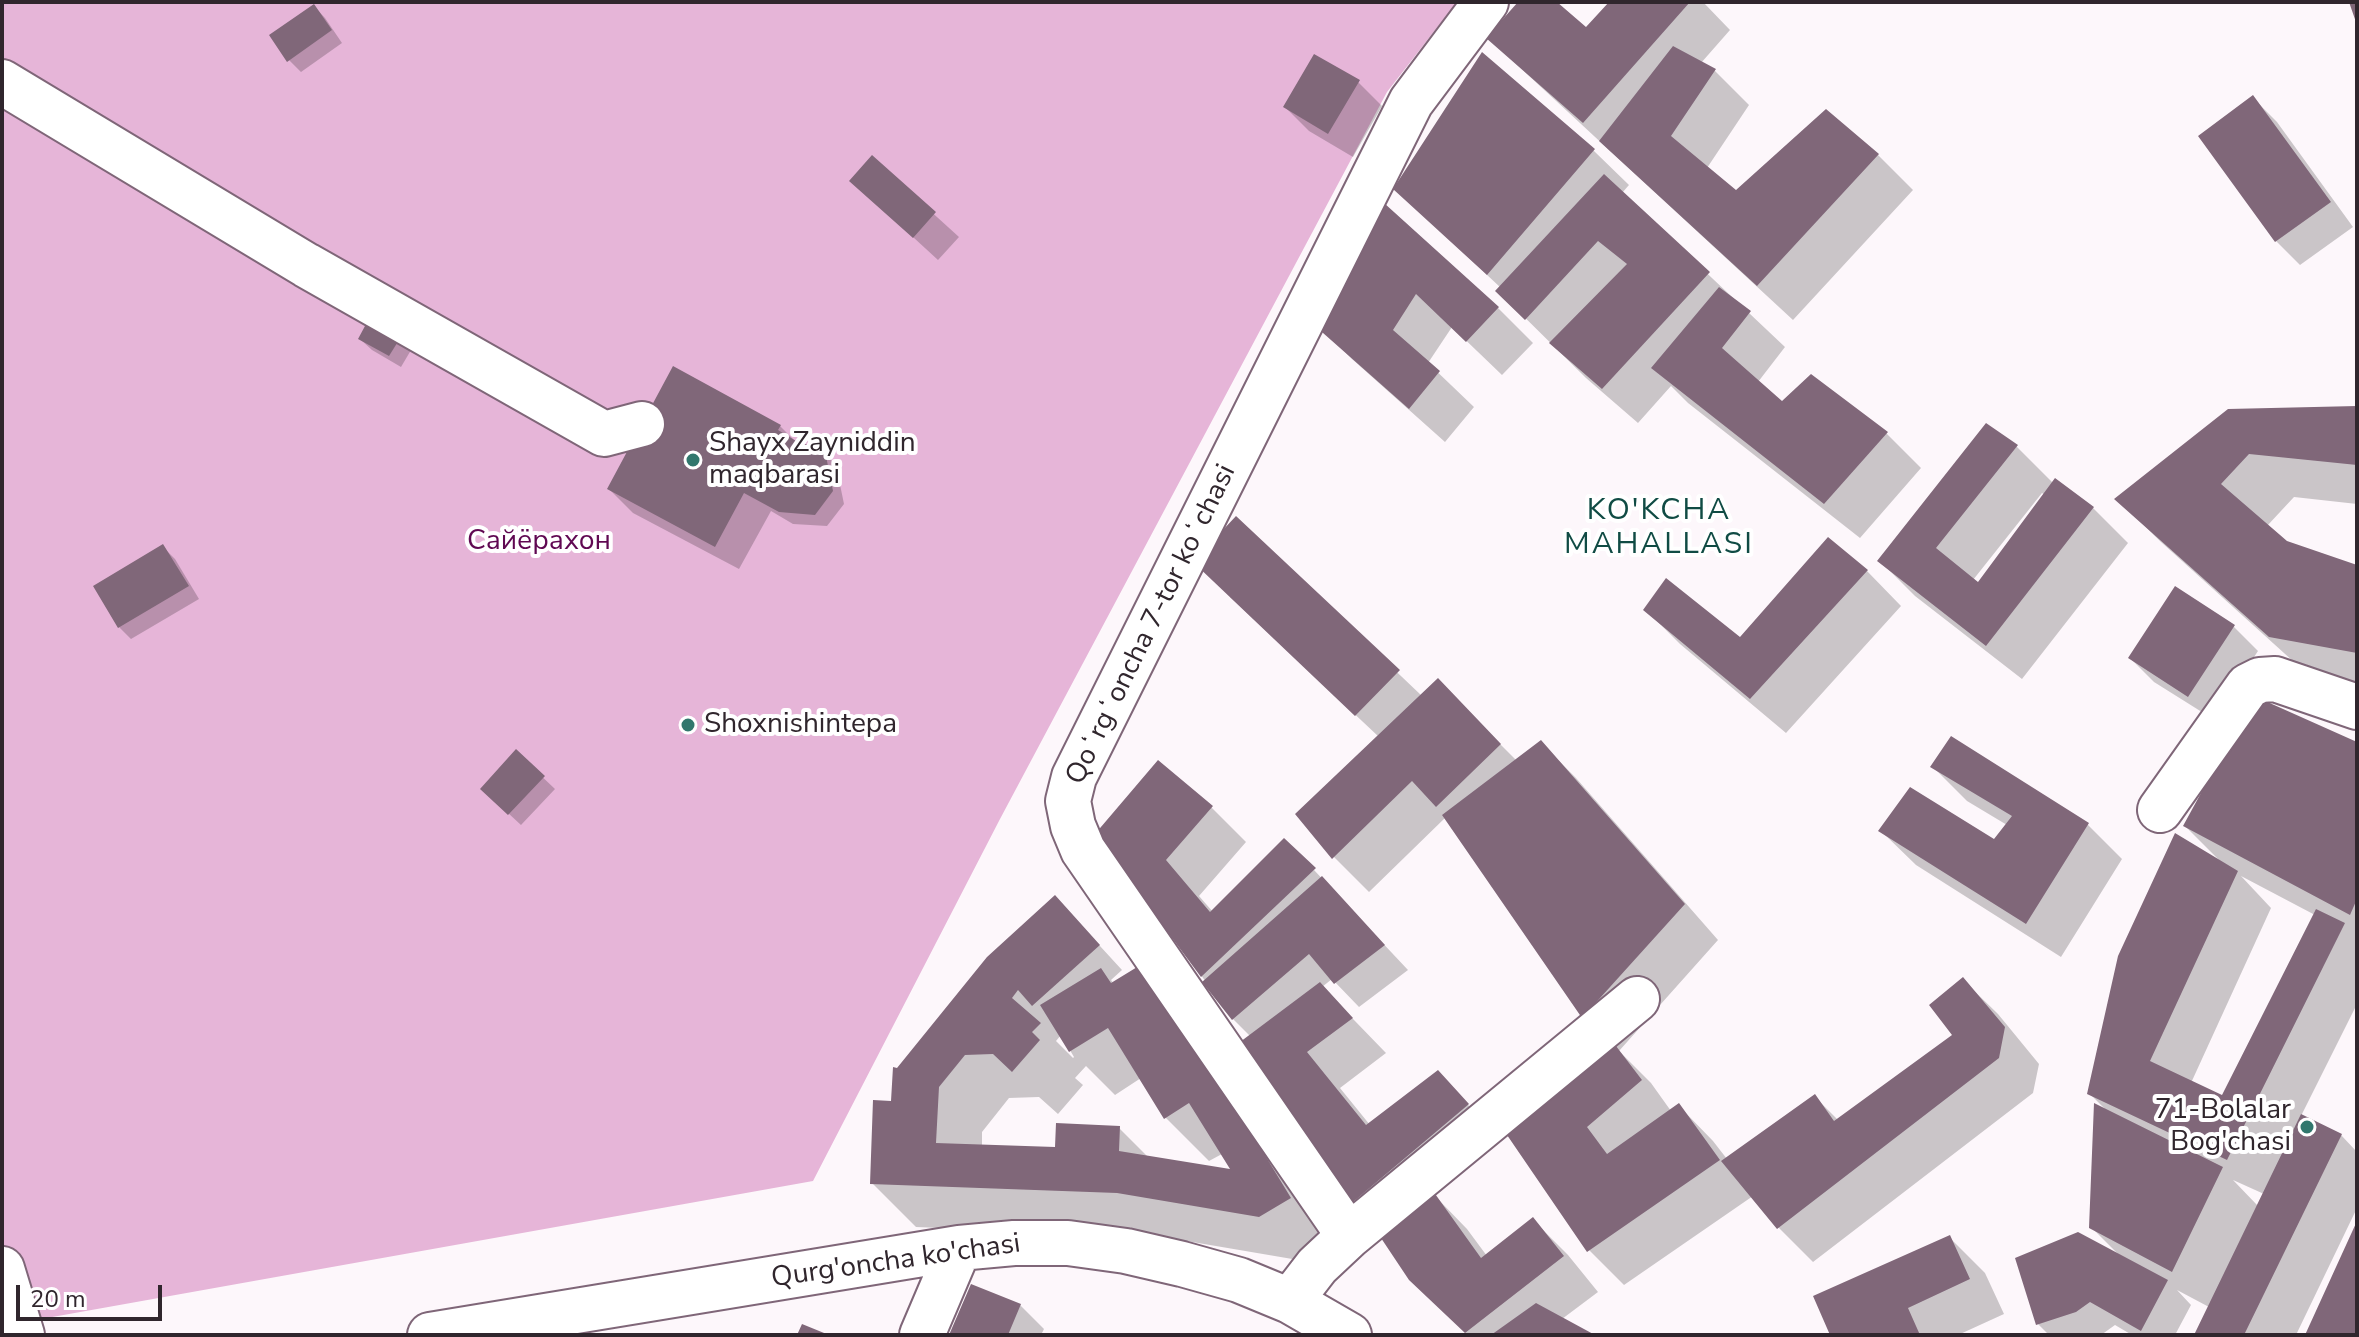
<!DOCTYPE html>
<meta charset="utf-8">
<style>
body{margin:0}
#map{position:relative;width:2359px;height:1337px;overflow:hidden;background:#fdf7fb;font-family:"Nunito Sans",sans-serif}
canvas{display:block}
.frame{position:absolute;inset:0;border:4px solid #30262d;pointer-events:none}
.scale{position:absolute;left:16px;top:1285px;width:146px;height:36px;box-sizing:border-box;border:4px solid #30262d;border-top:0;padding-left:10px;font-size:24px;line-height:28px;white-space:nowrap;color:#30262d;-webkit-text-stroke:6px #fff;paint-order:stroke}
</style>
<div id="map">
<canvas width="2359" height="1337"></canvas>
<div class="frame"></div>
<div class="scale">20 m</div>
</div>
<script>
const ctx = document.querySelector('canvas').getContext('2d');
ctx.lineJoin = 'round';
function paint(path, color) { ctx.fillStyle = color; ctx.fill(path, 'evenodd'); }
const poly = rows => new Path2D(rows.map(r => 'M' + r).join(''));
function trace(path, color, width, dash) { ctx.strokeStyle = color; ctx.lineWidth = width; ctx.lineCap = dash ? 'butt' : 'round'; ctx.setLineDash(dash || []); ctx.stroke(path); }
function label(font, color, halo, rows, align = 'center') {
  ctx.font = font + ' "Nunito Sans",sans-serif'; ctx.lineWidth = 8; ctx.setLineDash([]); ctx.textBaseline = 'middle'; ctx.strokeStyle = halo; ctx.fillStyle = color; for (const [text, x, y, turn = 0] of rows) {
    ctx.save(); ctx.translate(x, y); ctx.rotate((+turn || 0) * Math.PI / 180); ctx.textAlign = isNaN(turn) ? turn : align; if (halo) ctx.strokeText(text, 0, 0); ctx.fillText(text, 0, 0); ctx.restore();
  }
}
const green = poly([
 [2,2,1457,2,1387,92,1000,819,813,1181,2,1326]
]);
const shadow = poly([
 [1521,2,1554,2,1586,30,1612,2,1703,2,1730,30,1701,63,1714,70,1749,105,1707,168,1736,193,1826,111,1878,155,1913,190,1793,320,1488,38],
 [314,6,325,18,342,43,301,72,289,60],
 [1482,55,1594,151,1629,185,1622,193,1785,347,1758,382,1782,404,1886,433,1921,468,1860,538,1688,403,1671,386,1638,423,1586,378,1498,291,1501,288,1395,189],
 [1358,82,1382,106,1353,157,1309,131,1285,107],
 [2253,98,2277,122,2353,227,2300,265,2276,241],
 [872,158,959,237,938,260,852,181],
 [1384,206,1498,308,1533,343,1502,375,1452,327,1428,363,1474,407,1445,442,1352,359,1317,324],
 [373,316,414,345,401,367,372,350,360,339],
 [2357,408,2357,504,2294,497,2267,526,2286,543,2357,567,2357,688,2315,681,2161,542,2117,499],
 [780,426,797,443,824,453,836,465,844,504,827,526,793,524,771,511,739,569,633,513,609,489],
 [2016,446,2054,484,2056,480,2093,508,2128,543,2022,679,1915,596,1880,561],
 [2042,493,2045,495,1978,584,1973,580],
 [1236,519,1422,696,1472,716,1517,761,1541,743,1576,778,1718,940,1619,1051,1651,1083,1671,1111,1679,1106,1713,1141,1727,1159,1815,1097,1838,1120,1955,1036,1963,980,1998,1014,2039,1064,2033,1093,1813,1262,1778,1227,1753,1196,1624,1285,1589,1250,1510,1136,1616,1049,1584,1017,1446,817,1369,892,1334,857,1298,814,1379,737,1230,597],
 [163,547,175,559,199,599,131,639,119,627],
 [1867,571,1901,606,1786,733,1680,644,1645,609,1741,640],
 [2234,627,2258,651,2213,719,2154,682,2130,658],
 [2357,744,2357,1004,2301,1116,2341,1135,2357,1152,2357,1208,2296,1335,2196,1335,2209,1307,2177,1290,2191,1305,2175,1335,2132,1335,2115,1325,2101,1335,2049,1335,2038,1324,2119,1255,2091,1227,2107,1111,2089,1093,2220,861,2185,826],
 [2241,876,2315,915,2223,1098,2191,1083,2271,908],
 [2233,1180,2264,1194,2258,1206],
 [516,752,555,789,521,825,494,800],
 [1932,766,2087,824,2122,859,2061,957,1916,865,1881,831,1995,841,2007,825,1967,801],
 [1211,807,1246,842,1199,896,1213,912,1314,870,1408,970,1359,1007,1332,979,1322,987,1386,1053,1340,1088,1370,1125,1437,1073,1502,1140,1435,1196,1467,1229,1487,1256,1533,1220,1568,1255,1598,1292,1562,1319,1591,1335,1468,1335,1447,1315,1384,1230,1354,1200,1251,1037,1233,1019,1098,834],
 [1078,922,1122,970,1111,980,1114,984,1147,964,1333,1243,1304,1261,1163,1237,916,1227,872,1183,893,1103,898,1070],
 [1061,1035,1074,1057,1073,1058,1056,1041],
 [1086,1066,1115,1095,1141,1078,1165,1117,1209,1161,1222,1154,1234,1172,1149,1158,1119,1128,1057,1149,982,1146,982,1132,1009,1098,1039,1097,1058,1114,1083,1085,1075,1078],
 [1950,1238,1985,1273,2004,1314,1958,1335,1832,1335],
 [1020,1305,1044,1329,1041,1335,951,1335]
]);
const building = poly([
 [1518,2,1557,2,1586,27,1609,2,1690,2,1583,123,1486,38],
 [2349,2,2357,2,2357,25],
 [314,4,332,30,287,62,269,35],
 [1673,46,1716,69,1671,136,1736,190,1826,109,1879,154,1757,286,1599,141],
 [1482,52,1595,149,1487,275,1393,189],
 [1314,54,1360,80,1328,134,1283,107],
 [2253,95,2331,202,2275,242,2198,136],
 [872,155,936,212,913,238,849,181],
 [1604,174,1710,272,1602,389,1549,343,1627,264,1598,241,1525,320,1495,291],
 [1384,203,1499,307,1466,342,1416,294,1393,330,1440,371,1409,409,1314,325],
 [1719,287,1751,311,1722,348,1782,401,1811,374,1888,432,1824,504,1651,368],
 [372,313,404,332,389,356,358,339],
 [673,366,781,425,778,430,796,441,825,451,833,491,815,515,779,512,744,493,715,547,607,489],
 [2357,406,2357,465,2249,454,2221,484,2287,541,2357,565,2357,653,2269,637,2114,499,2228,409],
 [1986,423,2018,445,1936,548,1978,582,2055,478,2094,507,1986,646,1877,561],
 [1236,516,1400,670,1355,716,1193,562],
 [1828,537,1868,570,1750,699,1643,610,1666,578,1740,637],
 [163,544,189,586,118,628,93,586],
 [2175,586,2235,625,2188,697,2128,658],
 [1438,678,1501,744,1436,807,1412,781,1332,859,1295,814],
 [2254,696,2357,742,2357,899,2350,915,2183,826],
 [1951,736,2089,823,2026,924,1878,831,1910,787,1994,839,2012,816,1930,767],
 [1541,740,1685,904,1582,1018,1442,815],
 [516,749,545,776,508,815,480,789],
 [1158,760,1213,806,1166,860,1210,912,1284,838,1316,868,1201,977,1095,834],
 [2175,833,2238,871,2150,1061,2222,1095,2316,909,2345,923,2227,1160,2087,1094,2118,956],
 [1322,876,1385,945,1334,984,1309,954,1232,1020,1202,982],
 [1055,895,1100,945,1032,1006,1018,990,1012,998,1041,1023,1032,1032,1040,1040,1012,1072,993,1054,965,1055,939,1087,936,1143,1055,1147,1056,1123,1120,1126,1119,1151,1230,1169,1189,1103,1164,1119,1108,1028,1069,1052,1040,1005,1101,968,1111,983,1147,961,1291,1198,1259,1217,1117,1193,870,1184,873,1100,891,1101,893,1067,897,1068,987,957],
 [1963,977,2005,1027,1999,1058,1777,1229,1721,1161,1815,1094,1834,1121,1952,1035,1929,1005],
 [1320,982,1353,1018,1307,1052,1366,1125,1438,1070,1469,1104,1353,1202,1240,1042],
 [1616,1046,1642,1080,1587,1127,1607,1154,1679,1103,1720,1160,1587,1252,1507,1135],
 [2094,1103,2223,1167,2172,1272,2089,1228],
 [2301,1114,2342,1134,2244,1335,2194,1335],
 [1433,1191,1481,1258,1533,1217,1564,1256,1465,1333,1409,1280,1377,1232],
 [2357,1221,2357,1335,2305,1335],
 [2078,1232,2168,1280,2141,1331,2090,1302,2076,1312,2036,1325,2015,1258],
 [1950,1235,1970,1279,1908,1308,1920,1335,1830,1335,1813,1296],
 [971,1284,1021,1304,1008,1335,949,1335],
 [1536,1303,1595,1335,1491,1335],
 [802,1324,829,1335,797,1335]
]);
const minor = poly([
 [2,82,306,265,604,434,642,424],
 [2160,810,2248,686,2260,680,2275,679,2357,707],
 [1349,1236,1637,999],
 [2,1269,22,1335],
 [1290,1301,1317,1266,1349,1236,1083,850,1073,826,1068,801,1074,777,1411,102,1486,2],
 [430,1335,959,1248,1014,1243,1068,1243,1126,1251,1182,1264,1239,1280,1290,1301,1349,1335],
 [922,1335,959,1248]
]);
const markers = [
 [693,460,8,"#31776d"],
 [688,725,8,"#31776d"],
 [2307,1127,8,"#31776d"]
];
const poiNames = [
 ["Shayx Zayniddin",709,444],
 ["maqbarasi",709,476],
 ["Shoxnishintepa",704,725],
 ["71-Bolalar",2291,1111,"right"],
 ["Bog'chasi",2291,1143,"right"]
];
const parkNames = [
 ["Сайёрахон",539,542]
];
const streetNames = [
 ["Qoʻrgʻoncha 7-tor koʻchasi",1152,625,-64],
 ["Qurg'oncha ko'chasi",896,1262,-8]
];
const neighbourhoodNames = [
 ["KO'KCHA",1659,512],
 ["MAHALLASI",1659,546]
];
paint(green, '#e6b5d8');
paint(shadow, '#0003');
paint(building, '#806779');
trace(minor, '#7f6678', 48);
trace(minor, '#fff', 44);
for (const [x, y, r, color] of markers) { const dot = new Path2D(); dot.arc(x, y, r, 0, 2 * Math.PI); ctx.fillStyle = color; ctx.fill(dot); trace(dot, '#fff', 3); }
label('28px', '#30262d', '#fff', poiNames, 'left');
label('28px', '#600852', '#fff', parkNames);
label('28px', '#30262d', '#fff', streetNames);
ctx.letterSpacing = '2px';
label('30px', '#104b44', '#fff', neighbourhoodNames);
ctx.letterSpacing = '0px';
</script>
